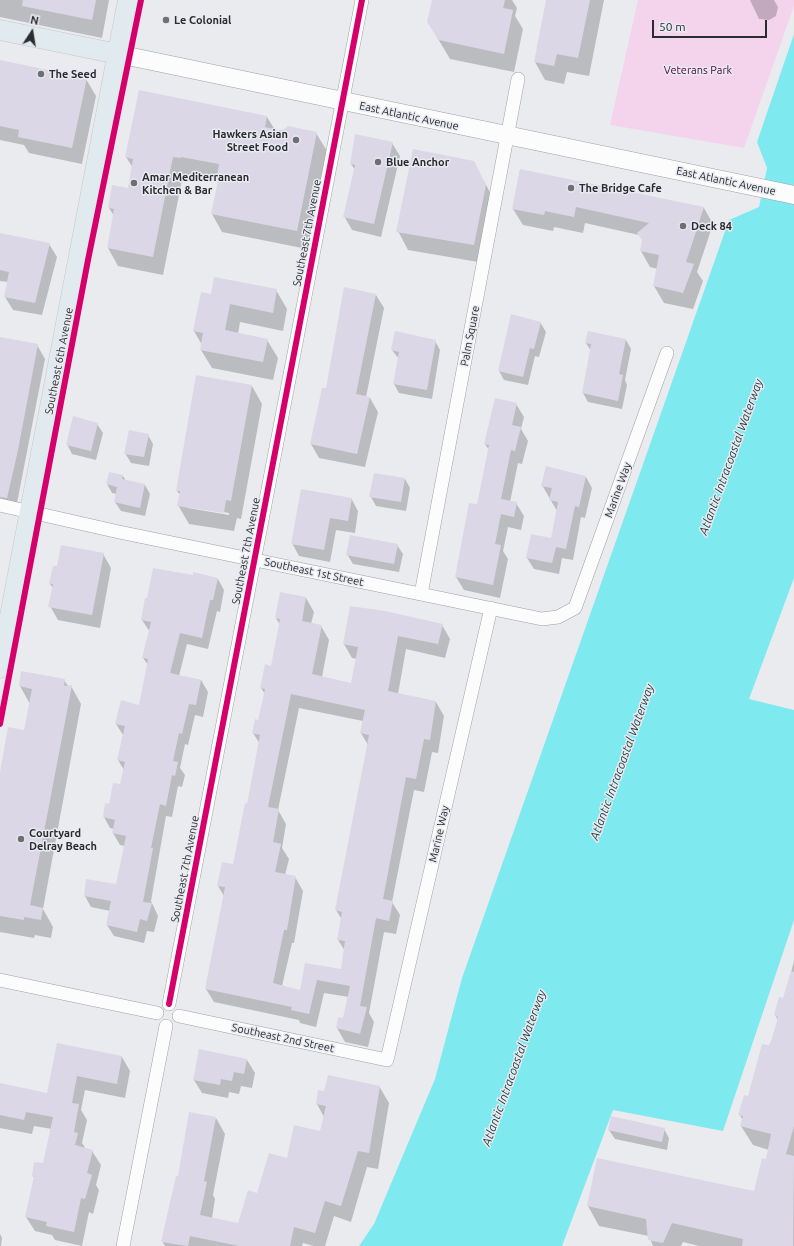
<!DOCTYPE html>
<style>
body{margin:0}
#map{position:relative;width:794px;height:1246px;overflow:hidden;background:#eaebef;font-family:Ubuntu,sans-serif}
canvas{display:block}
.north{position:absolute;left:12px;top:12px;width:40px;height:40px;-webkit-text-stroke:3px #e8eaf1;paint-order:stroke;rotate:12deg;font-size:11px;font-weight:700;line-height:16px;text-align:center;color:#2b2c2f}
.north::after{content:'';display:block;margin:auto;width:14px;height:18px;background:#2b2c2f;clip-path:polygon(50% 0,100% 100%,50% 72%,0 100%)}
.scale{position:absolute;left:652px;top:20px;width:115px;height:18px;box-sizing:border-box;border:2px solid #2b2c2f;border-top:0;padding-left:5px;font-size:12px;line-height:14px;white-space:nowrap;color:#2b2c2f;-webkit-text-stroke:3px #e8eaf1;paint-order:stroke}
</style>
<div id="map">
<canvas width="794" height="1246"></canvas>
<div class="north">N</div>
<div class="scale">50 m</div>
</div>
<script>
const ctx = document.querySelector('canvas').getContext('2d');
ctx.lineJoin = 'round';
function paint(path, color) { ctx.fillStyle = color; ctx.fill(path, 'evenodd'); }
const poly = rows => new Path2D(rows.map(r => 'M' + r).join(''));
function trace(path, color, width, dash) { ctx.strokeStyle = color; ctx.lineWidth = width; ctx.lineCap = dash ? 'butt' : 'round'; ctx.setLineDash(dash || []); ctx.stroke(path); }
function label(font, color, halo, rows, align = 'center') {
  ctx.font = font + ' Ubuntu,sans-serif'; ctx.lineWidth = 3; ctx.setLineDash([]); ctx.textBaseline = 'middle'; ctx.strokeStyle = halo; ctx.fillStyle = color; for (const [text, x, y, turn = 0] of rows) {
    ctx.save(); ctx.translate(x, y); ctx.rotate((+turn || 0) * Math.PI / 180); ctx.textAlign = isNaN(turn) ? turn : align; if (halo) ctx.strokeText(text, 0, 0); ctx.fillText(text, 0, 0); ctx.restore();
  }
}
const green = poly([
 [638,0,794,0,794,6,744,148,610,125]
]);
const water = poly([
 [794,34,794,578,749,699,794,710,794,920,723,1131,613,1110,562,1246,359,1246,374,1224,435,1079,462,978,729,220,759,207,767,168,757,142]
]);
const shadow = poly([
 [0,0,109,0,102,38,0,17],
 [433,0,512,0,517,8,515,16,523,29,514,72,450,59,428,22],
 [547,0,604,0,589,76,567,72,564,84,545,80,535,62],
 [750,0,774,0,778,7,776,16,769,20,759,19],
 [0,61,86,79,96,96,82,164,29,153,24,145,0,140],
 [267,117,275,130,316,133,327,151,307,249,222,232,212,214,218,183,217,180,183,175,163,275,118,266,108,248,114,216,109,208,128,189,133,168,126,157],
 [392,143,400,156,381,237,352,230,344,216,355,170,351,164],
 [520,170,704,208,713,224,697,272,703,281,693,309,664,303,654,286,658,269,650,267,641,251,643,241,639,235,585,223,583,233,554,227,553,231,523,225,513,209],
 [484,181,496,204,484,263,408,250,398,231],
 [0,234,49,244,57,257,42,315,13,310,5,297,8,282,0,281],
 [276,290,287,309,283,331,240,322,238,334,267,340,278,358,273,380,212,368,201,350,202,345,194,331,212,295],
 [376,295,384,308,366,397,370,398,378,412,365,467,319,458,311,444,323,389,326,389],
 [540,322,546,332,539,357,535,356,528,385,504,380,499,371],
 [0,338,37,345,45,359,17,503,0,499],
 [626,340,631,349,625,380,627,385,622,409,588,402,583,393,591,351,586,343],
 [435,341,440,350,432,399,399,393,394,384,399,359,392,350],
 [252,386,262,404,241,519,237,518,234,531,189,524,178,505,180,495,177,491],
 [188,506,229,513,229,515,188,508],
 [516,404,524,417,521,429,528,441,522,464,518,463,510,502,516,503,524,516,521,530,508,527,503,551,508,559,500,598,464,590,456,577,478,505,489,450,485,444],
 [97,424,103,433,96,460,72,454,67,444],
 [148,435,153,444,149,466,131,463,125,453],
 [123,476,126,481,145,485,150,494,145,516,121,511,115,502,117,494,112,493,107,484],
 [586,477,592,488,585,518,581,517,573,560,562,558,559,574,534,569,527,558,552,539,557,511,542,485],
 [405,479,410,488,406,511,376,506,371,497],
 [351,498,358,511,355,533,336,530,330,562,299,556,292,543],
 [397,545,403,554,399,572,353,564,347,554],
 [103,554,111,568,100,628,58,620,50,606,53,588,50,584,57,567],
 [193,576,218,579,224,590,220,612,217,611,208,649,187,644,179,676,201,680,208,692,203,717,195,715,188,745,185,744,180,768,185,775,182,787,178,786,172,817,166,816,151,901,158,916,154,932,147,931,144,943,114,936,107,925,110,911,91,907,85,896,117,885,125,846,120,845,113,833,114,829,110,828,104,817,121,785,124,770,118,760,123,735,116,724,140,706,148,665,143,658,150,632,142,620],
 [306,598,314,612,311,624,321,626,329,640,322,677,352,684,357,659,352,658,344,644,351,607,442,625,450,639,445,658,406,649,398,694,436,702,444,716,438,753,432,752,424,792,414,790,392,902,400,915,396,934,384,932,369,1013,374,1022,368,1047,345,1042,337,1028,343,1019,349,997,324,993,316,1027,300,1023,299,1020,214,1002,206,989,224,896,218,886,234,865,248,805,260,744,253,733,259,721,265,694,261,688,272,667,280,625,276,618],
 [299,708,363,721,361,733,368,745,336,910,342,920,338,940,345,951,342,970,306,964,301,991,282,986,292,943,294,943,303,891,295,877,285,875,289,859,282,848,286,824,278,810],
 [22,672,64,680,68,686,71,686,81,704,43,909,53,927,51,938,35,935,34,938,0,932,0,777,25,731,30,704,20,686],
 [794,961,794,1246,699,1246,683,1242,681,1246,653,1246,649,1236,599,1226,588,1206,598,1159,755,1192,769,1150,753,1145,741,1126,743,1121,740,1115,749,1098,772,1039,778,1020,775,1015,784,999],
 [58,1044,122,1057,130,1071,125,1098,85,1090,81,1110,87,1120,82,1143,86,1149,92,1151,101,1165,96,1185,99,1190,93,1214,89,1212,82,1246,55,1240,52,1235,35,1231,26,1217,35,1179,33,1176,44,1165,52,1129,34,1126,32,1134,0,1128,0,1084,48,1094],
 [247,1060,255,1073,252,1088,241,1086,239,1094,229,1092,228,1098,202,1093,194,1080],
 [379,1086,389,1103,378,1169,367,1167,351,1222,334,1216,325,1246,314,1246,303,1243,302,1246,165,1246,162,1241,179,1177,216,1118,225,1134,213,1195,215,1199,212,1218,239,1224,258,1194,288,1160,321,1132,324,1117,317,1104],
 [664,1129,669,1138,667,1150,615,1139,609,1130],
 [0,1234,2,1238,1,1246,0,1246]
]);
const building = poly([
 [23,0,96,0,92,20,22,6],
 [432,0,505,0,503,8,513,10,504,54,439,40,427,22],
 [546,0,590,0,578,58,557,54,554,66,534,62],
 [0,60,87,78,72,148,18,137,19,130,0,126],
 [139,90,267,116,265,127,282,131,288,126,317,132,297,231,211,214,218,181,216,181,219,164,181,157,181,158,173,157,153,257,107,248,114,209,108,208,112,185,128,188,133,159,125,157],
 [355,134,393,142,374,224,343,217,355,165,350,164],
 [413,149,474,161,486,185,474,245,396,232],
 [520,169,704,207,686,262,694,264,683,293,653,286,659,255,640,251,642,240,637,233,649,223,576,207,574,217,545,211,544,215,512,209],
 [0,233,50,243,35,303,4,297,9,272,0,270],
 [214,277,277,289,273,313,230,304,225,330,268,339,263,362,200,350,203,333,193,331,201,292,211,294],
 [344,287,376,294,356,394,370,397,357,454,310,444,322,388,326,388],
 [511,314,541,322,534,349,530,348,523,377,498,371],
 [395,331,436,340,427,390,393,384,399,352,391,350],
 [588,331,626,339,619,374,623,375,618,401,582,393,591,344,585,343],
 [0,337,38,344,18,450,7,498,0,497],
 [196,375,252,385,231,501,226,500,224,513,177,506,180,491,176,491],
 [495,398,517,403,512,425,521,427,515,451,511,450,501,499,517,502,514,517,501,514,495,544,501,545,493,585,455,577,469,503,477,504,489,445,484,444],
 [73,416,98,423,91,451,66,445],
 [129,430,149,434,144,457,124,454],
 [546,466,586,476,579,507,575,506,566,549,556,547,552,563,526,558,531,534,551,538,558,502,549,500,552,488,541,486],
 [109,472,123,475,122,479,145,484,140,508,114,502,117,487,106,484],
 [374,473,405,478,401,502,369,497],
 [301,489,352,498,348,521,330,518,324,550,291,544],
 [350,535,398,544,394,564,346,555],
 [61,545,104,553,92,615,48,607,53,584,49,584,53,566,57,566],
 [153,568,193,575,193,572,218,578,213,600,210,600,202,638,180,633,170,673,201,680,196,705,189,704,182,734,179,733,173,761,178,762,175,776,172,775,166,806,160,804,151,848,153,848,143,902,152,903,147,921,140,919,137,932,106,925,111,901,84,896,86,879,116,884,126,836,112,833,115,820,103,817,105,803,109,804,113,783,120,784,125,762,117,760,125,726,115,724,121,700,139,705,148,659,142,658,151,622,141,620,145,598,147,598],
 [280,592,306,597,302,621,322,625,312,674,351,683,358,647,343,644,350,606,385,611,443,624,438,644,398,636,388,691,436,701,430,740,424,739,416,779,406,777,383,899,393,901,389,921,376,918,360,1006,367,1007,360,1034,336,1028,338,1017,343,1018,350,986,317,980,309,1014,291,1010,292,1007,205,989,225,887,217,886,222,862,233,864,245,803,247,804,260,735,252,733,255,719,258,720,265,689,260,688,265,664,271,666,280,619,275,618],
 [291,694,365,710,360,733,369,735,335,910,342,912,337,940,345,941,341,969,305,963,300,990,273,983,284,930,287,930,296,876,275,872,281,844,273,842,279,809,268,807],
 [21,671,65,679,64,686,72,685,30,905,43,908,41,920,24,917,24,920,0,916,0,772,8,727,24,730,32,689,19,686],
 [791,971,794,972,794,1126,786,1154,794,1156,793,1246,742,1246,743,1239,672,1223,663,1243,648,1240,646,1219,587,1206,597,1158,754,1191,762,1158,766,1159,771,1134,740,1126,743,1116,738,1115,744,1095,748,1096,762,1044,769,1045,772,1039,778,1017,774,1015,779,997,783,998],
 [57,1043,122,1056,117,1084,77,1076,72,1103,79,1104,74,1132,78,1133,75,1145,93,1150,87,1173,92,1175,85,1199,81,1198,74,1232,46,1226,47,1222,25,1217,34,1176,32,1176,34,1162,43,1163,53,1117,26,1112,24,1120,0,1115,0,1083,47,1093],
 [199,1049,247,1059,244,1074,234,1072,232,1081,221,1079,220,1085,193,1080],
 [328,1075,380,1086,369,1153,358,1151,341,1206,325,1201,315,1233,294,1227,290,1246,239,1246,190,1236,188,1246,161,1242,176,1176,178,1176,189,1112,216,1117,204,1181,207,1182,200,1215,238,1223,248,1190,257,1193,269,1153,287,1158,294,1125,320,1131,326,1106,316,1104,318,1090,324,1091],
 [611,1116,665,1128,662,1142,608,1130]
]);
const minor = poly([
 [0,505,119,532,542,619,558,617,575,608,667,353],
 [421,594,518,79],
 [0,980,157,1013],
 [169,1004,362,0],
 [179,1016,387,1060,491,608],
 [123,1246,166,1026]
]);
const secondary = poly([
 [118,54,794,195]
]);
const primary = poly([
 [0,30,118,54],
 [0,668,128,0]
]);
const cycleway = poly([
 [0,724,88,260,141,0],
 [169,1004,362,0]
]);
const markers = [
 [166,20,4,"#6e6f72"],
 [41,74,4,"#6e6f72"],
 [296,140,4,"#6e6f72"],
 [378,162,4,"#6e6f72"],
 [134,183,4,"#6e6f72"],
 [571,188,4,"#6e6f72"],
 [683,226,4,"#6e6f72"],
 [21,839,4,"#6e6f72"]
];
const poiNames = [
 ["Le Colonial",174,20],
 ["The Seed",49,74],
 ["Hawkers Asian",288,134,"right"],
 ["Street Food",288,147,"right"],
 ["Blue Anchor",386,162],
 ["Amar Mediterranean",142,177],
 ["Kitchen & Bar",142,190],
 ["The Bridge Cafe",579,188],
 ["Deck 84",691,226],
 ["Courtyard",29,833],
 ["Delray Beach",29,846]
];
const parkNames = [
 ["Veterans Park",698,70]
];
const streetNames = [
 ["East Atlantic Avenue",409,116,12],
 ["East Atlantic Avenue",726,181,12],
 ["Southeast 7th Avenue",307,233,-79],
 ["Palm Square",470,336,-79],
 ["Southeast 6th Avenue",59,361,-79],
 ["Marine Way",618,490,-70],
 ["Southeast 7th Avenue",246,551,-79],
 ["Southeast 1st Street",314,572,12],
 ["Marine Way",439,834,-77],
 ["Southeast 7th Avenue",185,869,-79],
 ["Southeast 2nd Street",283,1038,12]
];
const waterNames = [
 ["Atlantic Intracoastal Waterway",731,457,-70],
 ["Atlantic Intracoastal Waterway",622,762,-70],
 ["Atlantic Intracoastal Waterway",514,1068,-70]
];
paint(green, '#f4d4ed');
paint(water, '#7eeaf0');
paint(shadow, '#0003');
paint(building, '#dcd7e6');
trace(minor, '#9fa0a2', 14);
trace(secondary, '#9fa0a2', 19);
trace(primary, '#c5c6c8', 21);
trace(minor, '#fcfcfd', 13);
trace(secondary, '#fcfcfd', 18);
trace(primary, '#e1eaef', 20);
trace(cycleway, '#d6006c', 6);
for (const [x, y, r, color] of markers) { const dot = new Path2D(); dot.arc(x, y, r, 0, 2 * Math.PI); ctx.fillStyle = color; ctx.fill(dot); trace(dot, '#e8eaf1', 1.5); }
label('bold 11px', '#2b2c2f', '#e8eaf1', poiNames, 'left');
label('11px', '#4f0343', '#e8eaf1', parkNames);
label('11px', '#2b2c2f', '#e8eaf1', streetNames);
label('italic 12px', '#274041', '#e8eaf1', waterNames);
</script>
